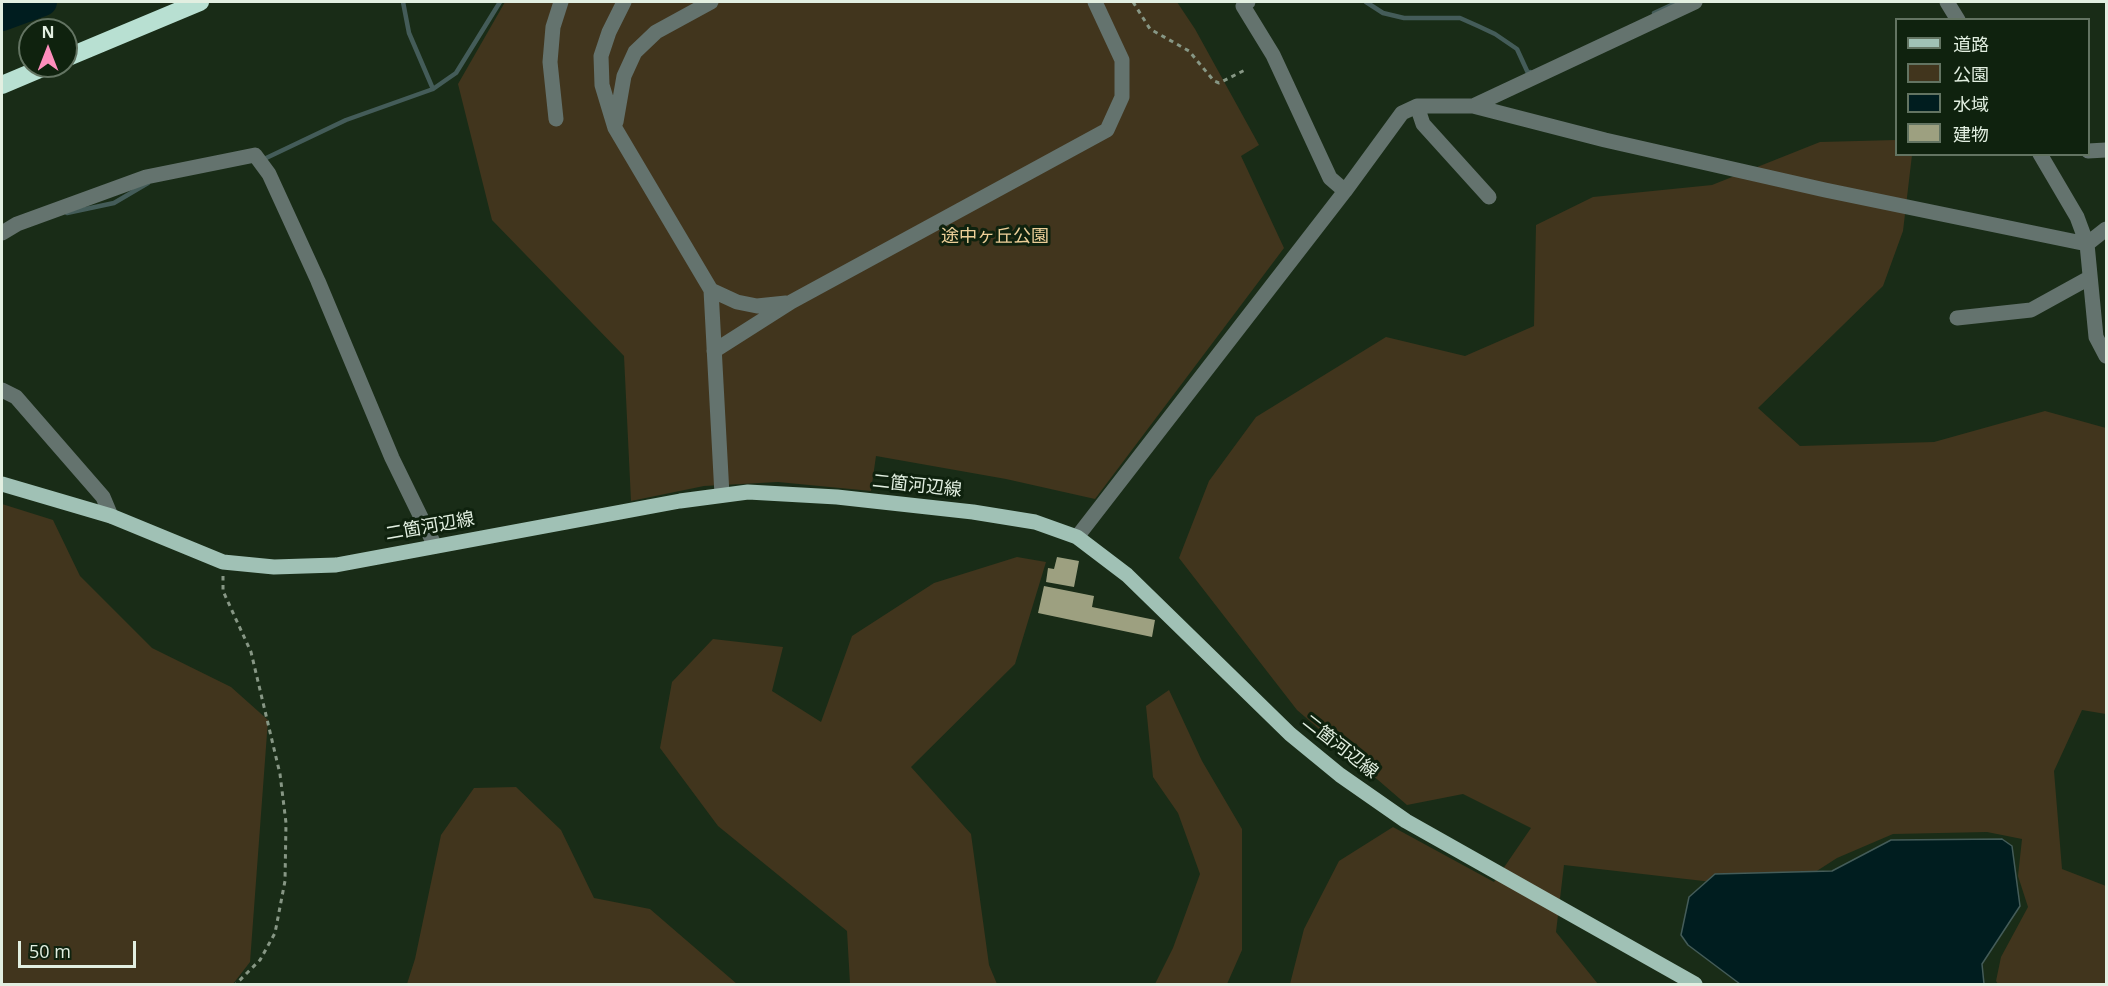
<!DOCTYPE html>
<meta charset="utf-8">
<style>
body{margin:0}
#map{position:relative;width:2108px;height:986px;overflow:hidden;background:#192c17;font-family:"Open Sans","Noto Sans JP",sans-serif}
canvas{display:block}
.frame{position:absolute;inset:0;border:3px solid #e2efe1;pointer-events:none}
.legend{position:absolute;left:1895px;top:18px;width:195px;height:138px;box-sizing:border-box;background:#0f220e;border:2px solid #637462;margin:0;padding:8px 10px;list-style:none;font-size:18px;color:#e2efe1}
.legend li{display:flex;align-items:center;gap:12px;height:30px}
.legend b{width:30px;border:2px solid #637462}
.north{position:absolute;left:18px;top:18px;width:60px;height:60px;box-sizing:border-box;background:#0f220e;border:2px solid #637462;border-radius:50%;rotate:0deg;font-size:16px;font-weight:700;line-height:24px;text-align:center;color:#e2efe1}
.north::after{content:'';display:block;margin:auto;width:21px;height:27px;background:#fe8ebd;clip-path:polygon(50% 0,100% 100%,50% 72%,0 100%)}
.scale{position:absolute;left:18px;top:941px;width:118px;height:27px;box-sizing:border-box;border:3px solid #e2efe1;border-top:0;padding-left:8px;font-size:18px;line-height:21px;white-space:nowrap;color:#e2efe1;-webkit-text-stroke:4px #0f220e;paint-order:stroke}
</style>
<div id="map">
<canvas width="2108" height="986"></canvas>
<div class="frame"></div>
<ul class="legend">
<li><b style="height:8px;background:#a0c1b5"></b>道路</li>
<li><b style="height:16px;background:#41351d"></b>公園</li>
<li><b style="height:16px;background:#001d1f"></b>水域</li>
<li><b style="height:16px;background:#9da080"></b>建物</li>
</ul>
<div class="north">N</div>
<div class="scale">50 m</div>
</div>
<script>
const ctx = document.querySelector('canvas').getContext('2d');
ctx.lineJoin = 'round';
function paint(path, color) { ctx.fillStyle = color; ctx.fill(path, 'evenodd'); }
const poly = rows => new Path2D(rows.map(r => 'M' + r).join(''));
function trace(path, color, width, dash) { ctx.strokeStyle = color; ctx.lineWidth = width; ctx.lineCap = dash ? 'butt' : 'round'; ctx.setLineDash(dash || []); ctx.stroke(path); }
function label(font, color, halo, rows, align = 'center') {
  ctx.font = font + ' "Open Sans","Noto Sans JP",sans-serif'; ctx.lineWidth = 6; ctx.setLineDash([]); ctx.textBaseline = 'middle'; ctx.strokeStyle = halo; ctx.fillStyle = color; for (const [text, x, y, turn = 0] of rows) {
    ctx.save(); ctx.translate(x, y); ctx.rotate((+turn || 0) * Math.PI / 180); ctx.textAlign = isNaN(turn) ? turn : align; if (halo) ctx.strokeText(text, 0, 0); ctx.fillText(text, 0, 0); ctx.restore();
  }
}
const green = poly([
 [505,2,1177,2,1195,29,1259,145,1241,156,1284,248,1095,499,1006,479,876,456,871,491,778,482,704,486,631,501,624,356,492,220,458,84],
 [1896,140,1896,154,1912,155,1903,231,1883,286,1758,408,1800,446,1934,442,2045,411,2106,428,2106,714,2082,710,2054,771,2062,869,2106,886,2106,984,1998,984,1996,981,2001,957,2028,907,2018,876,2022,839,1987,832,1893,834,1837,858,1809,876,1721,883,1564,865,1556,932,1598,984,1290,984,1304,929,1339,861,1393,827,1494,882,1531,828,1463,794,1407,805,1297,710,1179,558,1209,481,1256,417,1386,337,1465,356,1534,326,1536,225,1593,197,1712,185,1820,142],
 [2,504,53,520,80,576,152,648,231,687,268,720,250,962,233,984,2,984],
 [1017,557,1046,562,1015,664,911,767,971,834,989,965,997,984,850,984,847,931,718,826,660,748,672,682,713,639,783,647,772,691,821,722,852,636,934,583],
 [1169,690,1202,761,1242,829,1242,950,1227,984,1155,984,1173,948,1200,874,1178,813,1153,777,1146,706],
 [516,787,561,830,594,898,650,909,737,984,407,984,415,959,441,835,474,788]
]);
const water = poly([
 [2002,839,2012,846,2020,906,1982,964,1984,984,1740,984,1688,945,1681,935,1689,897,1715,874,1832,871,1891,840,2002,839]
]);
const stream = poly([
 [403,2,409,33,433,89],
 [1366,2,1383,13,1404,18,1460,18,1478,26,1495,34,1517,49,1528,73,1530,72],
 [1654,13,1678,2],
 [262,160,346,120,433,89,443,82,456,73,500,2],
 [67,213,114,203,148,183]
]);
const river = poly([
 [2,17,43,2]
]);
const building = poly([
 [1057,557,1079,561,1074,587,1046,582,1048,568,1054,569],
 [1044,586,1094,596,1092,607,1155,620,1152,637,1038,613]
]);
const path = poly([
 [1133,2,1150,29,1189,51,1214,81,1219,83,1245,70],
 [223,576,223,591,251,652,280,774,286,823,285,881,275,933,260,960,236,984]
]);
const minor = poly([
 [624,2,609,32,601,56,602,85,615,128,711,290,722,495],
 [1248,2,1243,6,1273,55,1330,178,1345,191],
 [1947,2,1958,20],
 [1417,106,1423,124,1489,197],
 [1473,106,1695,2],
 [556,119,550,62,553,27,561,2],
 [616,122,624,76,635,52,656,32,711,2],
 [2088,151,2106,150],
 [2040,154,2077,217,2087,244,2096,337,2106,356],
 [2,233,17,224,146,177,255,155,269,174,318,281,392,458,435,546],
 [2087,244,2106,229],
 [711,290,737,302,757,306,786,303],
 [1957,318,2031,310,2089,278],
 [714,351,791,302,1107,130,1122,97,1122,60,1095,2],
 [2,390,16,397,103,497,111,516],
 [1077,537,1345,191,1402,113,1417,106,1473,106,1605,140,1825,190,2087,244]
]);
const major = poly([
 [2,484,111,516,223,562,274,567,336,565,680,501,748,492,837,497,973,512,1035,522,1077,537,1127,575,1290,734,1340,775,1406,821,1695,984]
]);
const highway = poly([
 [66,58,200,2],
 [2,85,47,66]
]);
const parkNames = [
 ["途中ヶ丘公園",995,237]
];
const streetNames = [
 ["二箇河辺線",917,486,6],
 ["二箇河辺線",430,527,-10],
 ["二箇河辺線",1340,747,38]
];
paint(green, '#41351d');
paint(water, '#001d1f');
trace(water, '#445c59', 1.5);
trace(stream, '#445c59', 4.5);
trace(river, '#001d1f', 28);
paint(building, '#9da080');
trace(path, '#879785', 3, [4.5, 4.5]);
trace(minor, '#64736e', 15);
trace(major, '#a0c1b5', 15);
trace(highway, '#b8e0d2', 18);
label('18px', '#eccf98', '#0f220e', parkNames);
label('18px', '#e2efe1', '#0f220e', streetNames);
</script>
